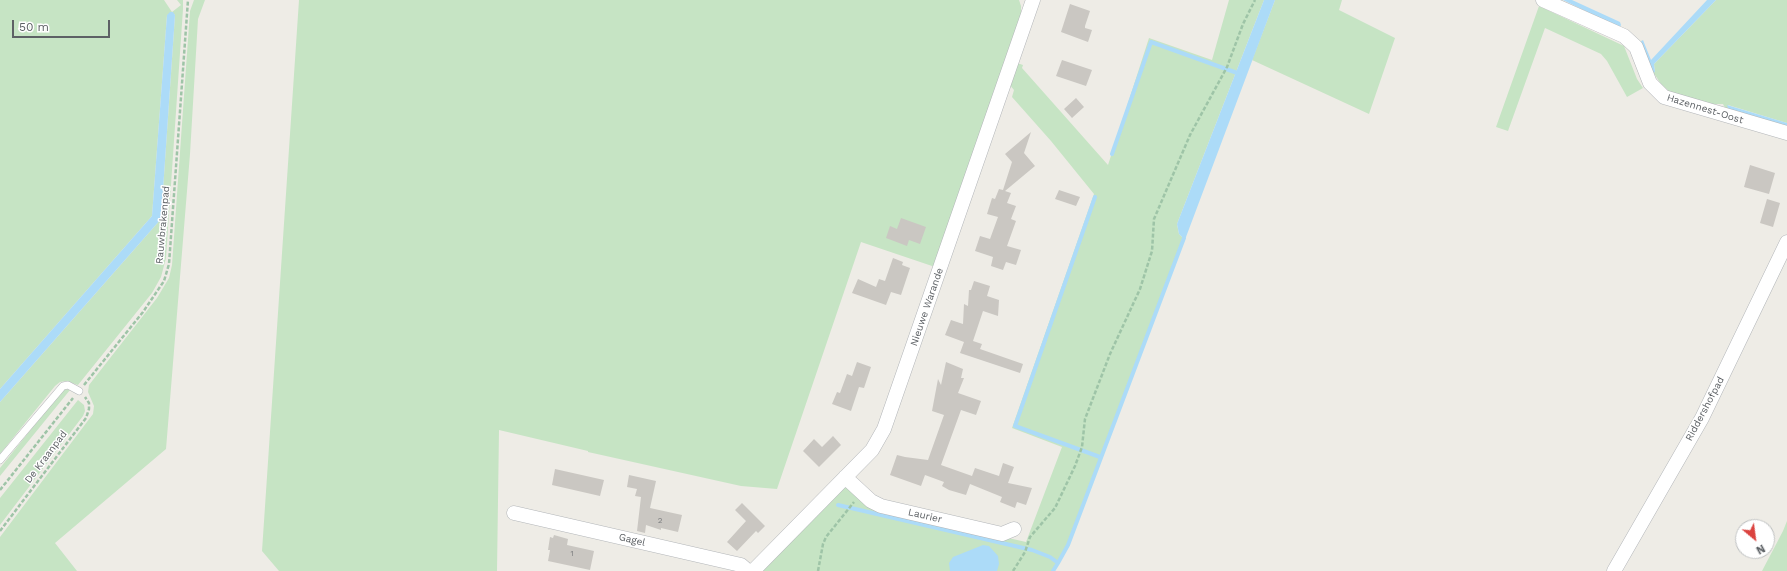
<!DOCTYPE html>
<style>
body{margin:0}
#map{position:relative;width:1787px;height:571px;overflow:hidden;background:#eeece6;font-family:"Work Sans",sans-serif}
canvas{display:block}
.north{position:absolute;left:1735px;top:519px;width:40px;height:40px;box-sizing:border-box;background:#fff;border:1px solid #bec0c1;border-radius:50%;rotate:151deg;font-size:11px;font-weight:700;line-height:16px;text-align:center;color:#5d6165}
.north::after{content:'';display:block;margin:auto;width:14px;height:18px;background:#db433f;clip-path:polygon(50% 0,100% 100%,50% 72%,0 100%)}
.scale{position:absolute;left:12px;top:20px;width:98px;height:18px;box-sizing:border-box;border:2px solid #5d6165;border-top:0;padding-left:5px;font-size:12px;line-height:14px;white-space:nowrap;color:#5d6165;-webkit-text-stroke:3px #fff;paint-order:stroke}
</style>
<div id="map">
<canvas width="1787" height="571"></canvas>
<div class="north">N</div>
<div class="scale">50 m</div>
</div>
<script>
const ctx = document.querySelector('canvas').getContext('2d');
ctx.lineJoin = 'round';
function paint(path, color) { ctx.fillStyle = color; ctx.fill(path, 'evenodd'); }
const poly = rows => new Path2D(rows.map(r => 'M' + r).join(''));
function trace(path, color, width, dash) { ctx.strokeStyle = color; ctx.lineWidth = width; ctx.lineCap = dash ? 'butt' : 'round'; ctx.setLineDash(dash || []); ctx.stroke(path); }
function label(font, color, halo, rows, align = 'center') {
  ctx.font = font + ' "Work Sans",sans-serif'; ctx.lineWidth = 3; ctx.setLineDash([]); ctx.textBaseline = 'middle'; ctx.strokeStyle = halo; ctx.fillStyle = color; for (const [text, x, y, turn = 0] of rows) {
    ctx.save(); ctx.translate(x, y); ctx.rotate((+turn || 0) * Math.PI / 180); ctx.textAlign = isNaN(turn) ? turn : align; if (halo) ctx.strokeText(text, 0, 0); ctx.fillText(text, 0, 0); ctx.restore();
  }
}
const green = poly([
 [0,0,164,0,172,12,181,5,177,0,183,0,183,9,166,258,161,277,152,293,78,385,66,381,60,382,55,386,0,454,0,402,161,219,175,15,174,14,167,15,152,216,0,389],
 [194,0,205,0,198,19,190,154,166,449,55,543,77,571,0,571,0,537,93,414,94,406,88,392,89,385,157,298,169,278,172,265,190,11],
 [299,0,1019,0,1021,6,1021,14,935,267,861,242,777,489,741,486,588,452,588,451,499,430,497,571,279,571,262,551],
 [1229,0,1264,0,1177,224,1179,234,1183,238,1065,552,1057,567,1054,571,762,571,845,487,850,488,876,508,1026,542,1062,447,1012,428,1094,194,1051,141,1012,97,1014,90,1009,84,1017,63,1023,65,1022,68,1108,165,1149,38,1212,60],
 [1275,0,1342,0,1339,10,1395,38,1369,114,1252,60],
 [1716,0,1787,0,1787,123,1728,105,1729,111,1727,112,1723,104,1712,104,1671,93,1661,84,1655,75,1651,74,1639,42,1643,40,1640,42,1655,72,1654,64],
 [1539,6,1624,46,1637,79,1643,88,1627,97,1607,61,1601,54,1545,28,1508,131,1496,127],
 [64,389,70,390,0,476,0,468,61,392],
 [78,400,84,405,85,411,83,416,0,525,0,498],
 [1787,521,1787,571,1762,571,1783,531]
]);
const water = poly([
 [1264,0,1275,0,1186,237,1183,238,1179,234,1177,224],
 [1563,0,1572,0,1620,22,1621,25,1620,27,1616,26],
 [1707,0,1716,0,1654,64,1655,72,1653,73,1640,42,1643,40,1651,60],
 [170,12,173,12,175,15,161,219,0,402,0,389,152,216,167,15],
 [1727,105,1787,123,1787,128,1729,111],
 [983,545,989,546,998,556,999,564,997,571,950,571,949,563,953,557]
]);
const stream = poly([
 [1112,154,1151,42,1240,74],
 [1095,197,1015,426,1100,457],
 [838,505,1032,550,1050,557,1058,563,1053,571],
 [1058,563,1068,545,1184,238]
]);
const building = poly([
 [1070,4,1090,11,1085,26,1085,28,1092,30,1088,42,1061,32],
 [1062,60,1092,70,1086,86,1056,76],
 [1076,98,1084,107,1072,118,1064,109],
 [1031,132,1024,153,1035,166,1005,191,1011,193,1007,203,1016,206,1011,219,1016,221,1007,246,1021,250,1016,265,1006,262,1003,270,991,266,993,257,975,251,980,236,990,239,998,217,987,214,992,198,995,199,999,189,1003,190,1012,162,1005,154],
 [1750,165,1775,173,1769,194,1744,187],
 [1059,190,1080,197,1076,206,1055,199],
 [1767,199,1780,203,1773,227,1760,223],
 [901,218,926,227,920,244,909,240,907,246,886,238,890,226,897,229],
 [893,258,903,262,902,265,910,268,901,295,891,292,886,305,852,293,858,279,876,287,879,279,885,281],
 [974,281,990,286,987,296,999,300,998,316,983,311,973,341,982,344,980,349,1023,364,1020,373,960,353,964,342,945,335,951,320,963,324,964,304,968,306,969,290,971,290],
 [857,362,871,367,864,388,859,387,851,411,832,404,837,392,840,393,847,374,852,376],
 [946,362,963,369,961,378,964,378,958,393,981,401,976,415,961,410,941,465,972,476,975,468,999,476,1003,463,1014,467,1008,483,1032,488,1026,505,1017,502,1015,508,1000,502,1002,497,970,484,966,495,949,490,942,486,944,482,925,475,921,486,890,475,897,455,905,457,928,460,944,415,932,411,938,379,941,385],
 [833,436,841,445,819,467,803,451,814,439,822,447],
 [555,469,604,480,600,496,552,485],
 [629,475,656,481,650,508,682,515,678,532,661,528,661,530,646,525,645,533,637,531,641,497,635,496,637,489,627,487],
 [742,503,765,526,758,533,756,531,737,551,727,542,746,521,735,510],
 [554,535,568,539,567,545,594,551,590,570,548,561,550,550,548,550,550,537,553,538]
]);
const path = poly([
 [84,385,143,312,164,281,169,264,188,0],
 [0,490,73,398],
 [0,531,86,418,89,409,89,403,85,397],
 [818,571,823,544,826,537,854,502],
 [1013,571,1025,552,1030,537,1055,508,1075,466,1082,447,1085,419,1110,354,1140,289,1152,251,1154,219,1190,135,1227,67,1243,24,1255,0]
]);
const service = poly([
 [0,460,63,386,68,385,79,391]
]);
const minor = poly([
 [1543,0,1624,36,1636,47,1650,83,1664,97,1787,133],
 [845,477,871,501,881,506,1002,534,1014,529],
 [514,513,741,565,748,571],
 [753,571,872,450,884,429,1033,0],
 [1614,571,1702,418,1787,242]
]);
const numberNames = [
 ["2",660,521],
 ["1",572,554]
];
const streetNames = [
 ["Hazennest-Oost",1705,109,17],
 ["Rauwbrakenpad",163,225,-85],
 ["Nieuwe Warande",927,307,-71],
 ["Riddershofpad",1705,409,-62],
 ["De Kraanpad",46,457,-53],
 ["Laurier",925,516,13],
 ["Gagel",632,540,13]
];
paint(green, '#c6e4c4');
paint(water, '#acdbf8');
trace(stream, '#acdbf8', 4);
paint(building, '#cac7c2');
trace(service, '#b3b6b9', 8);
trace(minor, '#b3b6b9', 15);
trace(path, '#9ec4a7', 2.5, [4, 2]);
trace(service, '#fff', 7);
trace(minor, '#fff', 14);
label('8px', '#787a7c', null, numberNames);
label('10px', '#5d6165', '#fff', streetNames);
</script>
